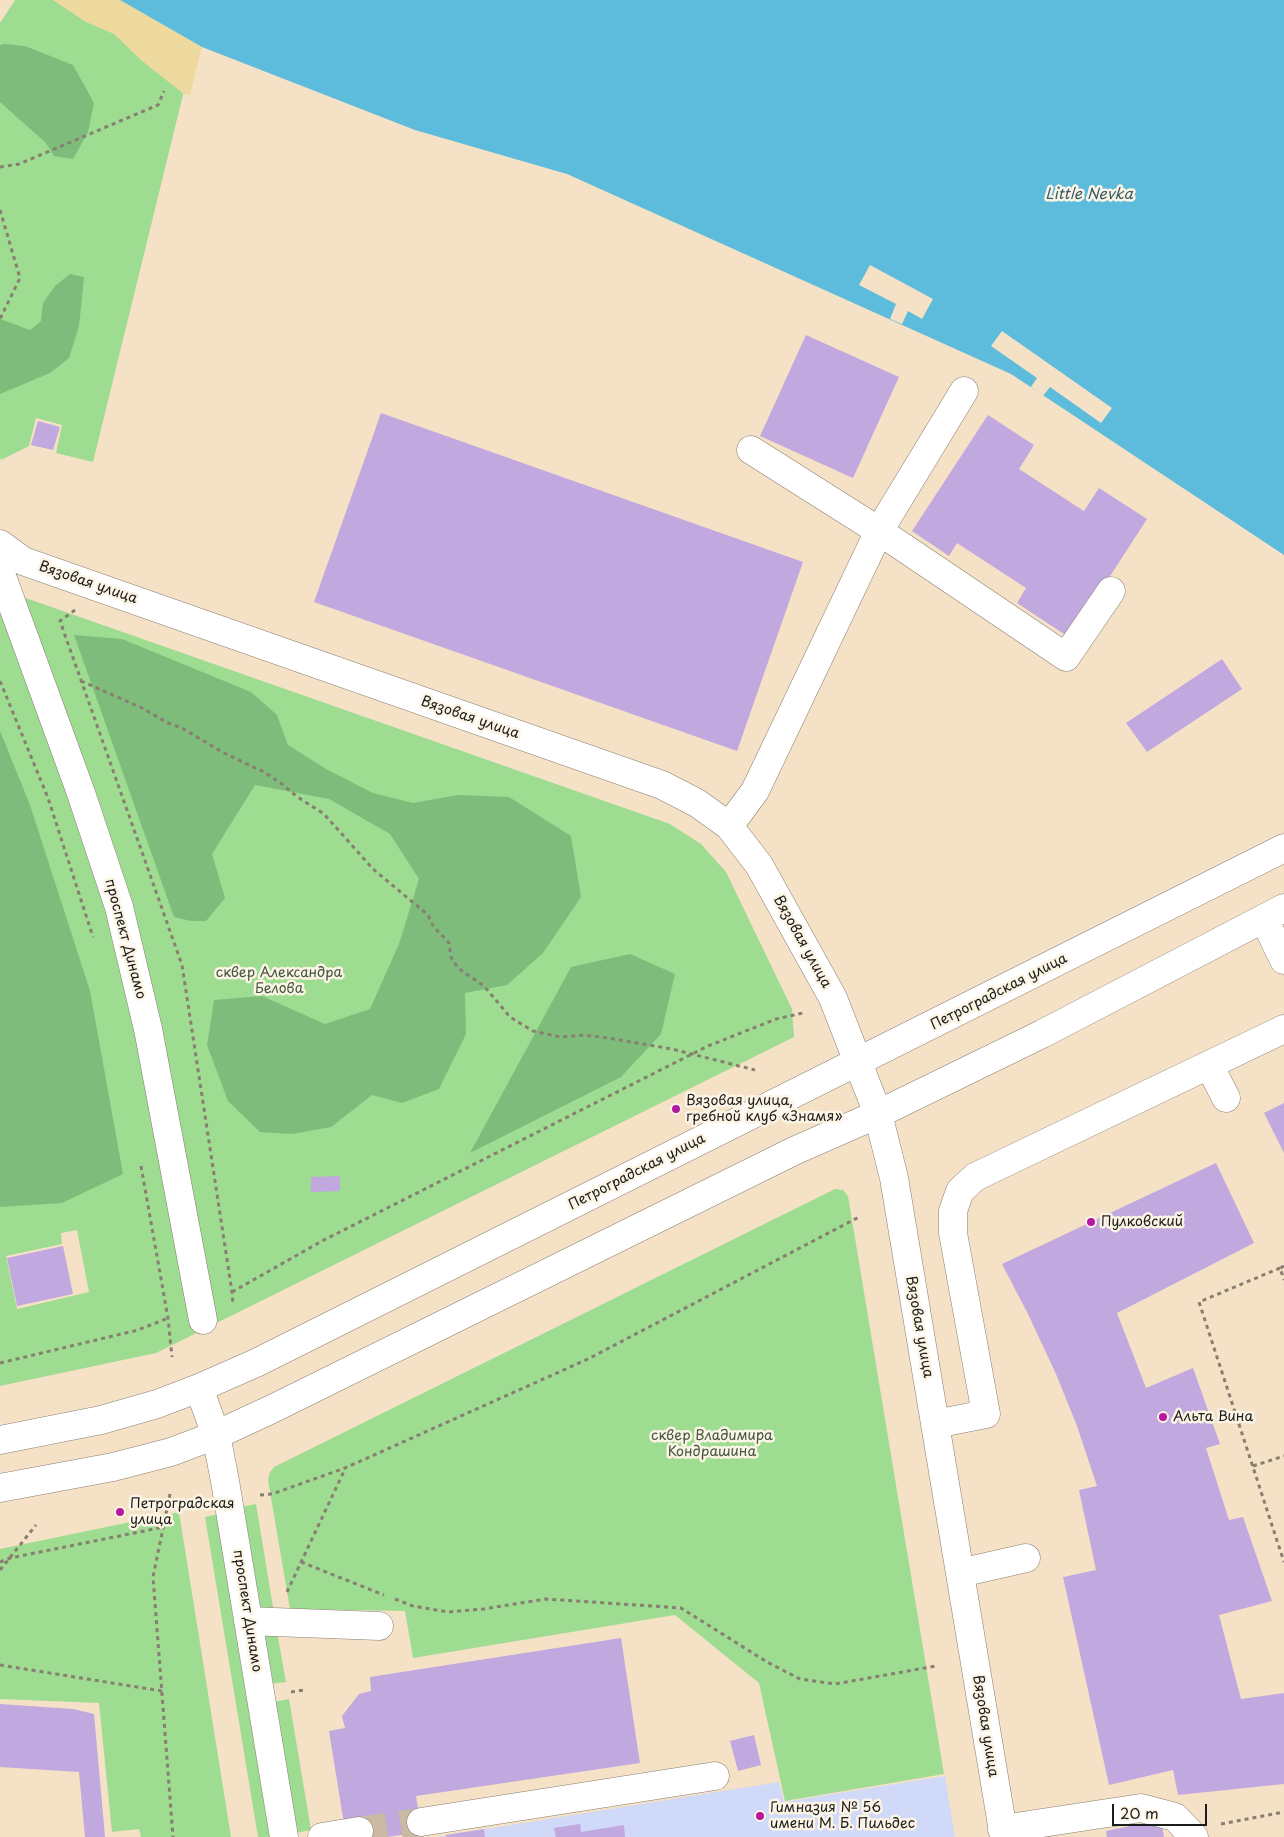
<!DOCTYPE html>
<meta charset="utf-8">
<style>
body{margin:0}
#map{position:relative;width:1284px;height:1837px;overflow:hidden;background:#f5e1c6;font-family:"Playpen Sans",sans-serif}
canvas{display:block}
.scale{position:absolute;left:1112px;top:1804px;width:95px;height:22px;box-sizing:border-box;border:2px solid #1c1c1c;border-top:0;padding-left:6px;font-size:15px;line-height:18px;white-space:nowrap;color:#1c1c1c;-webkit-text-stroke:4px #fcf5e5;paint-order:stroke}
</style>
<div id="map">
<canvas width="1284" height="1837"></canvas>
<div class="scale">20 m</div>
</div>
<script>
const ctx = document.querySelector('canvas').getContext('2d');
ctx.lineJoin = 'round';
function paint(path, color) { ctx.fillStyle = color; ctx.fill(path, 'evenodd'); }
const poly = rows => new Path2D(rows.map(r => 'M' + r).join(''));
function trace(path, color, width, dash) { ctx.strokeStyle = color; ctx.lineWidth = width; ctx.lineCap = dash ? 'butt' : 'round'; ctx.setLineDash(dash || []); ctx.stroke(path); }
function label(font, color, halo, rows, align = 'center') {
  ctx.font = font + ' "Playpen Sans",sans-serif'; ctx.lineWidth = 5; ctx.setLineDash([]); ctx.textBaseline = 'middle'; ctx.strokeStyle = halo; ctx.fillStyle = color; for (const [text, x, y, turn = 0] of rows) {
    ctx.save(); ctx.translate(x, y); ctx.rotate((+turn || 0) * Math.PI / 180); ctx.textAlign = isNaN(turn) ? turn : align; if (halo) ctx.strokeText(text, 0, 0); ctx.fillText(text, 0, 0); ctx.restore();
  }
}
const built = poly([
 [945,1776,955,1837,436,1837,779,1782,784,1802]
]);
const green = poly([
 [15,0,95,0,192,58,93,462,56,453,62,425,36,418,29,446,1,460,0,457,0,23],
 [0,589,670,824,701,844,726,872,792,1009,794,1037,156,1353,0,1386],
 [77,1230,89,1292,17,1309,6,1256,62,1244,61,1233],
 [835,1189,843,1190,848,1196,944,1774,785,1801,759,1683,675,1615,413,1658,405,1611,290,1609,268,1480,270,1472,274,1467],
 [256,1504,274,1613,257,1613,241,1507],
 [179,1512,231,1837,141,1837,139,1829,112,1832,99,1703,0,1699,0,1549],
 [218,1514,272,1837,258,1837,205,1517],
 [262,1631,277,1632,286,1682,271,1684],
 [289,1699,311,1830,295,1833,273,1702]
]);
const forest = poly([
 [4,44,25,46,73,65,94,103,88,132,73,159,54,156,46,143,0,102,0,45],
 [70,274,84,277,79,326,69,358,50,373,0,394,0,319,30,330,41,321,43,303,55,286],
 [74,635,122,639,251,692,277,715,288,745,326,769,373,793,413,803,458,795,509,797,571,836,581,897,543,953,507,985,465,993,466,1034,439,1089,402,1103,372,1095,331,1127,292,1134,260,1132,228,1101,207,1045,214,1000,262,996,325,1024,370,1009,399,944,419,879,390,834,329,799,255,785,212,854,225,898,206,921,191,921,174,917],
 [0,731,30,805,90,991,123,1174,62,1203,0,1207],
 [630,954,675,974,661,1034,621,1077,470,1153,571,967]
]);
const sand = poly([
 [53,0,120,0,202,47,190,95,184,94,142,61,114,34,86,22]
]);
const water = poly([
 [120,0,1284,0,1284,555,1011,374,567,174,415,130,202,47]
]);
const pier = poly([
 [870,265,933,299,922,319,908,311,902,324,890,319,896,304,859,285],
 [1002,331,1112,408,1101,423,1050,387,1043,396,1031,387,1037,378,991,346]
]);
const building = poly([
 [806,335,899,377,853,478,760,436],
 [381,413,803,562,737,751,314,602],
 [988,415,1034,445,1019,469,1084,511,1099,488,1147,519,1070,638,1017,603,1026,588,957,543,949,556,912,531],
 [38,421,60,427,53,450,31,445],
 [1222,659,1242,689,1147,752,1126,723],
 [1284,1103,1284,1153,1264,1113],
 [1216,1163,1254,1243,1117,1313,1146,1388,1193,1368,1220,1444,1206,1448,1229,1520,1243,1517,1272,1601,1219,1615,1241,1699,1284,1693,1284,1784,1178,1795,1173,1770,1109,1785,1063,1577,1096,1570,1079,1490,1097,1486,1077,1426,1056,1374,1028,1314,1002,1264],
 [340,1176,340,1191,311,1192,311,1177],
 [63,1246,73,1294,17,1306,7,1258],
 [621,1638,640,1763,416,1796,422,1832,387,1837,360,1837,344,1824,329,1731,345,1728,342,1716,359,1694,371,1691,370,1677],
 [0,1704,73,1709,94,1714,105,1837,85,1837,79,1772,0,1767],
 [754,1735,761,1765,738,1771,730,1741],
 [1150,1822,1162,1826,1164,1837,1107,1837,1106,1831],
 [580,1824,581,1832,624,1825,625,1837,556,1837,554,1828],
 [484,1829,485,1837,446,1837,446,1835]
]);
const minorTunnel = poly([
 [359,1831,421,1822]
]);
const path = poly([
 [0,167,19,164,158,105,164,91],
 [0,210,20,278,0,319],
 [75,610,60,621,182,965,232,1292,233,1304],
 [0,681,48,798,93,937],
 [81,681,142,708,168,723,182,728,224,753,264,772,282,784,296,796,324,814,373,869,428,915,433,926,449,943,451,957,458,968,484,986,510,1017,533,1031,560,1037,584,1035,608,1038,672,1049,755,1070],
 [141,1166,168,1318,172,1357],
 [1284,1266,1280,1268,1284,1280],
 [1280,1268,1199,1302,1284,1562],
 [232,1292,322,1241,708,1046,776,1019,803,1013],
 [0,1363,138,1330,168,1318],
 [1253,1466,1284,1456],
 [170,1494,153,1577,173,1837],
 [260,1495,272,1494,345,1468,588,1359,859,1217],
 [0,1562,10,1558,164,1527],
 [301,1562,384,1595],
 [0,1570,36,1525],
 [287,1592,345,1469],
 [395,1599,413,1606,448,1612,483,1609,546,1599,681,1608,767,1662,800,1679,835,1684,936,1666],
 [0,1665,162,1691],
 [291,1692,304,1690],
 [1221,1824,1284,1812]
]);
const minor = poly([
 [751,450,879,531,1066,657,1111,591],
 [0,544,23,561,662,785,697,803,729,826,759,865,833,998,878,1114,894,1178,1004,1837],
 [0,571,81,793,119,907,148,1029,203,1320],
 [729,826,755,791,879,531,964,391],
 [1264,919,1284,960],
 [1209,1065,1226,1098],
 [199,1388,216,1435,225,1481,284,1837],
 [935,1424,986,1414,953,1233,953,1211,960,1191,975,1177,1284,1029],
 [0,1440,101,1420,157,1404,199,1388,256,1363,1284,848],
 [0,1488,113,1467,171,1452,216,1435,272,1409,794,1151,878,1114,1042,1034,1284,908],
 [960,1573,1026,1558],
 [248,1621,379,1626],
 [421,1822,715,1776],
 [1002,1829,1141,1808,1175,1817,1194,1837],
 [322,1837,359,1831]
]);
const markers = [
 [676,1109,5,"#b5179e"],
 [1091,1222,5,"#b5179e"],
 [1163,1417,5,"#b5179e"],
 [120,1512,5,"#b5179e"],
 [760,1816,5,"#b5179e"]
];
const streetNames = [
 ["Вязовая улица",88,583,19],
 ["Вязовая улица",470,718,19],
 ["проспект Динамо",125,939,75],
 ["Вязовая улица",802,942,61],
 ["Петроградская улица",999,992,-27],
 ["Петроградская улица",637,1172,-27],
 ["Вязовая улица",919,1327,80],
 ["проспект Динамо",247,1611,81],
 ["Вязовая улица",985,1726,81]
];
const parkNames = [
 ["сквер Александра",279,973],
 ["Белова",279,989],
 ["сквер Владимира",712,1436],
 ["Кондрашина",712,1452]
];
const poiNames = [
 ["Вязовая улица,",686,1101],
 ["гребной клуб «Знамя»",686,1117],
 ["Пулковский",1101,1222],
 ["Альта Вина",1173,1417],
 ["Петроградская",130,1504],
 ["улица",130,1520],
 ["Гимназия № 56",770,1808],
 ["имени М. Б. Пильдес",770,1824]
];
const waterNames = [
 ["Little Nevka",1089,195]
];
paint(built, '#d1d9f9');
paint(green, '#9edc91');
paint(forest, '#7ebc7b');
paint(sand, '#eeda9e');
paint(water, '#5dbbdb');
paint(pier, '#f5e1c6');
paint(building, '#c1a8df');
trace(minorTunnel, '#cabaa4', 28, [28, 14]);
trace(minor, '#887e71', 29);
trace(path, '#887e71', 3, [4, 4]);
trace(minor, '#fff', 28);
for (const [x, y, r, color] of markers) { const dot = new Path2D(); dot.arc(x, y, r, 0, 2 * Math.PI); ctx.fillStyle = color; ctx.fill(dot); trace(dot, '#fcf5e5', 2); }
label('14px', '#1c1c1c', '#fcf5e5', streetNames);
label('14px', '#43563f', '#fcf5e5', parkNames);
label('14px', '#1c1c1c', '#fcf5e5', poiNames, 'left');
label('italic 15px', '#365c68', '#fcf5e5', waterNames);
</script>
